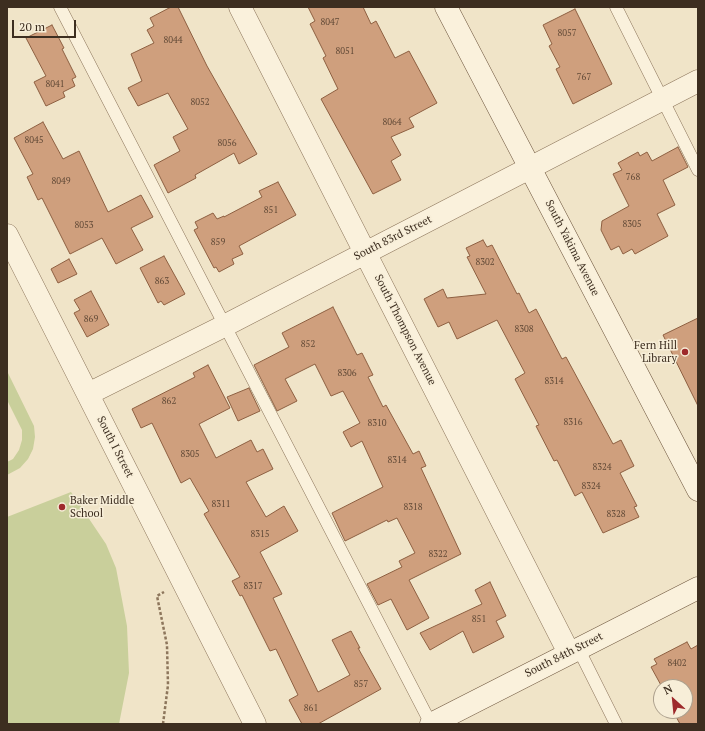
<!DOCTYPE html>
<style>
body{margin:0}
#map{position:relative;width:705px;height:731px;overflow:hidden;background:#f0e4c8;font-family:"PT Serif",serif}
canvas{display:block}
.frame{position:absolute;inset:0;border:8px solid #3d2e20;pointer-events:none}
.north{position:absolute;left:653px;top:679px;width:40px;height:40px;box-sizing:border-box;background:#f7eed8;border:1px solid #ada18e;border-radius:50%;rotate:333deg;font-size:11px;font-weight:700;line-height:16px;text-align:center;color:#3d2e20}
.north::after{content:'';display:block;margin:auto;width:14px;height:18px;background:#9e2a2b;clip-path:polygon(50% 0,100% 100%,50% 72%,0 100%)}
.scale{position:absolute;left:12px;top:20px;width:64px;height:18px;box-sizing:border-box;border:2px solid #3d2e20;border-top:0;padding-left:5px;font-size:12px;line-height:14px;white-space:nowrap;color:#3d2e20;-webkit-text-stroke:3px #f7eed8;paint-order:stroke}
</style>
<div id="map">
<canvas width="705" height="731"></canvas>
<div class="frame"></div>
<div class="north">N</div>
<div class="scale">20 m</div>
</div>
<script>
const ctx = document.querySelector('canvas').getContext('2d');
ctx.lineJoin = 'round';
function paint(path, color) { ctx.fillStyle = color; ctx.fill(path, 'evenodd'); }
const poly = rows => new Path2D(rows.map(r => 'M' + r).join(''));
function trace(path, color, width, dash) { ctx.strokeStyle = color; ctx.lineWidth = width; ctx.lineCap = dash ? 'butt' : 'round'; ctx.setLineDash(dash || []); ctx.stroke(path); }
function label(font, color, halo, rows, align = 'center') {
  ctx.font = font + ' "PT Serif",serif'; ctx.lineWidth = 3; ctx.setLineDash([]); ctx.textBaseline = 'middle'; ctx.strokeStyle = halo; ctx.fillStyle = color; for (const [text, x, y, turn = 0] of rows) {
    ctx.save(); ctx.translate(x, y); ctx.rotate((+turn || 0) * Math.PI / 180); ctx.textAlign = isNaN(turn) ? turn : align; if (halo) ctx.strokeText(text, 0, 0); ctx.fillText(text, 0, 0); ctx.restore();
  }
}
const green = poly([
 [7,371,34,426,35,437,33,449,28,459,20,468,7,475,7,462,13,459,19,450,22,440,22,430,7,400],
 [71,492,106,544,116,568,127,626,129,673,119,724,7,724,7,517]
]);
const building = poly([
 [171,7,178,7,207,66,257,154,239,164,234,153,195,175,196,178,168,193,154,165,180,151,173,137,188,129,168,93,138,106,128,88,142,81,131,54,154,43,147,30,154,26,150,18,171,7],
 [308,7,363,7,371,24,376,21,395,58,409,51,437,103,409,118,414,127,391,137,401,155,391,161,401,180,373,194,321,99,338,89,323,58,326,56,310,24,315,21,308,7],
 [575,9,612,84,573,104,556,69,560,67,549,46,552,44,543,25,575,9],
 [52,25,64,48,62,49,76,77,72,79,75,86,63,92,65,97,46,106,34,82,46,76,26,38,52,25],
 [43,122,63,159,79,151,108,212,141,195,153,217,131,228,143,250,116,264,102,238,70,254,42,198,38,200,27,177,33,174,14,138,43,122],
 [678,147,688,167,663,180,675,205,657,214,668,236,635,254,632,249,623,254,619,246,611,250,601,230,602,221,629,206,613,174,622,170,618,163,638,152,640,156,647,152,652,161,678,147],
 [278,182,296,215,239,246,243,254,232,259,234,264,219,272,216,267,214,268,194,230,198,228,195,222,213,213,217,219,224,216,224,217,262,197,259,191,278,182],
 [483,240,487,247,492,245,517,294,519,293,529,313,536,309,562,359,566,357,613,444,621,440,634,466,620,473,637,506,634,507,639,517,603,533,582,492,575,496,557,460,554,461,536,426,539,425,515,379,525,373,497,320,457,339,449,322,438,327,424,299,443,289,447,298,486,294,467,257,470,256,466,248,483,240],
 [164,256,185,294,164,305,161,301,158,303,140,268,164,256],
 [69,259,77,274,58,283,51,269,69,259],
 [91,291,109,325,87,337,74,313,80,310,74,300,91,291],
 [333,307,357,355,362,353,373,375,368,377,383,407,386,405,413,454,419,451,426,466,421,468,461,554,409,580,429,618,407,630,391,599,378,605,367,584,402,567,399,561,415,553,397,518,388,522,387,520,345,541,332,513,383,487,362,441,351,447,343,432,360,423,343,391,331,396,315,364,285,379,297,401,277,411,254,365,289,347,282,333,333,307],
 [698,318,698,406,663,335,698,318],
 [208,365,230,408,199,424,216,458,251,440,257,452,263,449,273,469,246,482,266,517,284,506,298,531,260,552,282,594,273,598,318,692,350,675,332,640,351,631,360,648,358,648,381,689,318,724,302,724,289,700,298,695,276,649,270,651,242,595,240,596,232,581,240,577,204,514,209,511,190,478,181,483,152,423,141,428,132,409,195,377,193,373,208,365],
 [249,388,260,411,238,421,227,397,249,388],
 [490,582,506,616,496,621,504,637,473,653,463,631,430,650,420,633,482,604,475,590,490,582],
 [687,642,691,649,698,645,698,724,680,724,673,711,685,711,685,687,662,687,651,667,657,664,654,659,687,642]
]);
const path = poly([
 [163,724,168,685,167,645,157,596,164,592]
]);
const service = poly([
 [60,7,431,724],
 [616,7,698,170],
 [578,648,616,724]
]);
const minor = poly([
 [240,7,569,653],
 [7,235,255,724],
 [88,394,224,326,698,81]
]);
const secondary = poly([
 [446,7,698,490],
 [431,724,698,588]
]);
const markers = [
 [685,352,4,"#9e2a2b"],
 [62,507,4,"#9e2a2b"]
];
const numberNames = [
 ["8047",330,22],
 ["8057",567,33],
 ["8044",173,40],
 ["8051",345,51],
 ["767",584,77],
 ["8041",55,84],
 ["8052",200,102],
 ["8064",392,122],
 ["8045",34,140],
 ["8056",227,143],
 ["768",633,177],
 ["8049",61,181],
 ["851",271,210],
 ["8305",632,224],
 ["8053",84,225],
 ["859",218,242],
 ["8302",485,262],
 ["863",162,281],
 ["869",91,319],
 ["8308",524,329],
 ["852",308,344],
 ["8306",347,373],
 ["8314",554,381],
 ["862",169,401],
 ["8316",573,422],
 ["8310",377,423],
 ["8305",190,454],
 ["8314",397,460],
 ["8324",602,467],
 ["8324",591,486],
 ["8311",221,504],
 ["8318",413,507],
 ["8328",616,514],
 ["8315",260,534],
 ["8322",438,554],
 ["8317",253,586],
 ["851",479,619],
 ["8402",677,663],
 ["857",361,684],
 ["861",311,708]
];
const streetNames = [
 ["South 83rd Street",393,238,-27],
 ["South Yakima Avenue",572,248,63],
 ["South Thompson Avenue",405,330,63],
 ["South I Street",115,447,63],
 ["South 84th Street",564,655,-27]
];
const poiNames = [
 ["Fern Hill",677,346],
 ["Library",677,359],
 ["Baker Middle",70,501,"left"],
 ["School",70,514,"left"]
];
paint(green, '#c9cf9b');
paint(building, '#cf9f7d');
trace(building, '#8d5f41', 1);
trace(service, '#8d765c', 13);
trace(minor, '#8d765c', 23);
trace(secondary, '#6f573f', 23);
trace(path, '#8d765c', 2.5, [3, 2]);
trace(service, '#faf1dc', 12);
trace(minor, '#faf1dc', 22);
trace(secondary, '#faf1dc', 22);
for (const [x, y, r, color] of markers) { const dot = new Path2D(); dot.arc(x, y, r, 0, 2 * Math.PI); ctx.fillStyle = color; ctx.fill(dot); trace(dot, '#f7eed8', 1.5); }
label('9px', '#624a37', null, numberNames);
label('11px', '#3d2e20', '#f7eed8', streetNames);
label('11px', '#3d2e20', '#f7eed8', poiNames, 'right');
</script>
